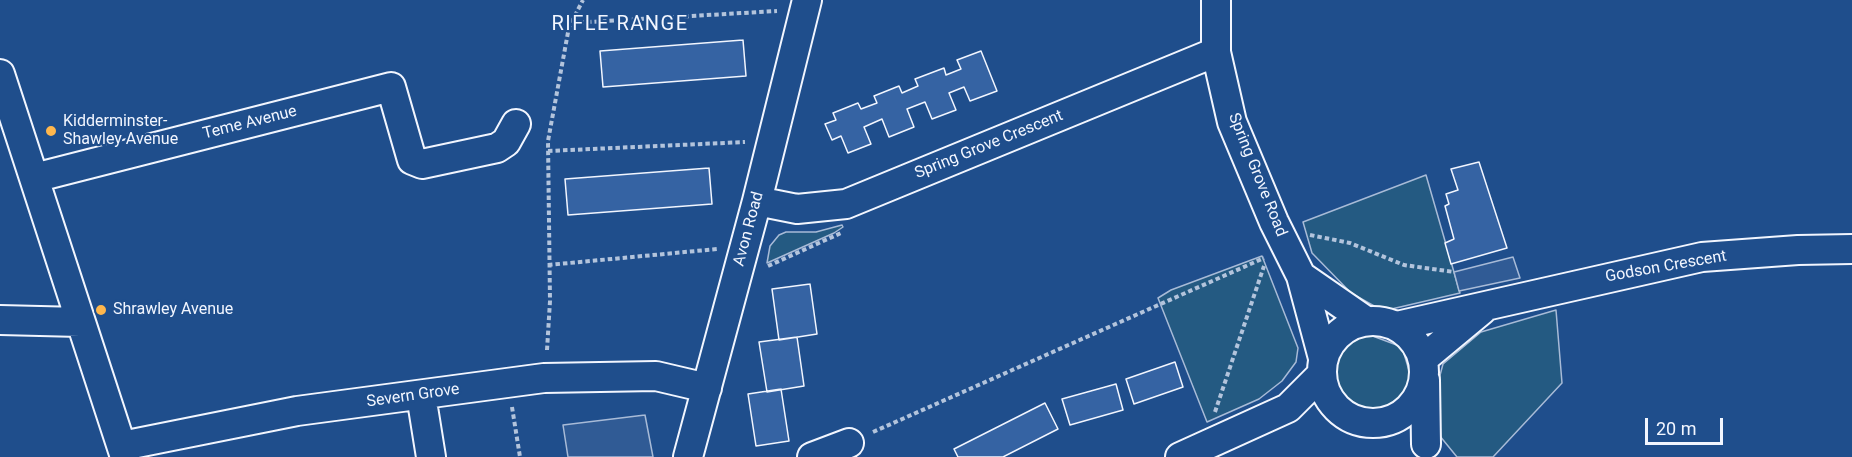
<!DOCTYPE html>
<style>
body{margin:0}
#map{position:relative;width:1852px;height:457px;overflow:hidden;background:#1f4e8c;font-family:Roboto,sans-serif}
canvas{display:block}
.scale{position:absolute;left:1645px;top:418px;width:78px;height:27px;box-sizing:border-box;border:3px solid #f2f6ff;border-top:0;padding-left:8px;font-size:18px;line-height:21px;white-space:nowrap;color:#f2f6ff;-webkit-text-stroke:4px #1f4e8c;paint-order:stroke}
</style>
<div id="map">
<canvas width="1852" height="457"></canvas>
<div class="scale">20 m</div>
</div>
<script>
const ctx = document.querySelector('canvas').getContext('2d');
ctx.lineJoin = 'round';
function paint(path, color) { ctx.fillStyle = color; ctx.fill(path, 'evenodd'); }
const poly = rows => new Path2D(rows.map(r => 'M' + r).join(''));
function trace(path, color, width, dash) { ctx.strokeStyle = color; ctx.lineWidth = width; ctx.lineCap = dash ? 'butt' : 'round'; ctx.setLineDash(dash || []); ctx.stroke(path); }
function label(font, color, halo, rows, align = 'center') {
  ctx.font = font + ' Roboto,sans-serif'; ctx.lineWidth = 4.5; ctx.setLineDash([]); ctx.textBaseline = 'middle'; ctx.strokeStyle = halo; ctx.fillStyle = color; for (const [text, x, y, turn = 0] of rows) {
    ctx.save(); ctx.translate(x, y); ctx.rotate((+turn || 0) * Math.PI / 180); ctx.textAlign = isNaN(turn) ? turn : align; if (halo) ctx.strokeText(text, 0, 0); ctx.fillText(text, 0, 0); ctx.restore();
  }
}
const green = poly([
 [1426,175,1460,293,1383,311,1351,293,1312,253,1303,222,1426,175],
 [842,225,843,227,834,233,767,263,770,246,779,235,786,232,816,232,842,225],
 [1262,256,1298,348,1296,362,1282,381,1259,399,1207,422,1158,298,1171,290,1262,256],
 [1556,310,1562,383,1493,457,1457,457,1435,430,1435,394,1443,364,1481,332,1556,310],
 [1362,332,1402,347,1411,377,1405,399,1396,412,1372,410,1348,403,1330,384,1333,353,1339,339,1362,332]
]);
const parking = poly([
 [1513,257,1520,278,1459,291,1454,272,1513,257],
 [645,415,653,457,568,457,563,425,645,415]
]);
const building = poly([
 [743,40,746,76,603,87,600,51,743,40],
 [981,51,997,91,970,101,964,87,949,93,956,110,932,119,925,102,907,109,914,127,889,137,882,119,864,127,871,144,848,153,841,136,832,140,825,124,836,120,833,113,858,103,861,109,877,103,874,96,899,86,902,93,918,86,915,79,944,68,946,75,961,69,957,60,981,51],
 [1479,162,1507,248,1451,264,1445,243,1454,239,1445,206,1449,204,1446,194,1458,190,1451,169,1479,162],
 [709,168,712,204,568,215,565,179,709,168],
 [810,284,817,334,779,340,772,289,810,284],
 [797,337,804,386,767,392,759,342,797,337],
 [1175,362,1183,387,1134,404,1126,379,1175,362],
 [1116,384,1123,410,1070,425,1062,399,1116,384],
 [781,389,789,441,756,446,748,394,781,389],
 [1045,403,1058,429,1003,457,958,457,954,449,1045,403]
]);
const path = poly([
 [572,23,777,11],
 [548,151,745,142],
 [1310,235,1350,243,1404,265,1454,272],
 [548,265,717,249],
 [768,266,841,233],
 [547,350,550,301,548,141,569,27,583,0],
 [512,407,520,457],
 [1215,412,1264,266],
 [873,432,1264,258]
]);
const minor = poly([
 [1216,0,1216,52,1232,122,1274,222,1301,276,1323,358],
 [0,74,125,457],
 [34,178,391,87,412,160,422,164,497,148,506,142,516,124],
 [757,201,797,209,846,204,1216,52],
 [1301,276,1366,321],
 [0,320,80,322],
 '1322 372a51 51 0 1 1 102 0a51 51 0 1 1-102 0Z',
 [1397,326,1702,257,1798,250,1852,249],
 [1423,359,1482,310],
 [1425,380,1426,444],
 [421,395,431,457],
 [122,446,297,411,544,378,656,376,707,388],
 [688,457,757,201,807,0],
 [812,457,849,443],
 [1180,457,1288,408,1321,375]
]);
const markers = [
 [51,131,6,"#ffb74d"],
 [101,310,6,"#ffb74d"]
];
const poiNames = [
 ["Kidderminster-",63,122],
 ["Shawley Avenue",63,140],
 ["Shrawley Avenue",113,310]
];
const streetNames = [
 ["Teme Avenue",250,123,-14],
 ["Spring Grove Crescent",989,145,-22],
 ["Spring Grove Road",1257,175,68],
 ["Avon Road",749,229,-75],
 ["Godson Crescent",1666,267,-10],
 ["Severn Grove",413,396,-8]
];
const quarterNames = [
 ["RIFLE RANGE",620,25]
];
paint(green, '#245a82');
trace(green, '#a8bbd7', 1.5);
paint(parking, '#305b95');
trace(parking, '#a8bbd7', 1.5);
paint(building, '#3563a3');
trace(building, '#f2f6ff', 1.5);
trace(minor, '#f2f6ff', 32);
trace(path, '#b3c4dc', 4, [4.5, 3]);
trace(minor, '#1f4e8c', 28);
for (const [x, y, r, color] of markers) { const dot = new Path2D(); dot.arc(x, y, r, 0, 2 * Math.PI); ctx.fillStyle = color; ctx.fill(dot); trace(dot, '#1f4e8c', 2); }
label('16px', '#f2f6ff', '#1f4e8c', poiNames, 'left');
label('16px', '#f2f6ff', '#1f4e8c', streetNames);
ctx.letterSpacing = '1.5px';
label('20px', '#f2f6ff', '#1f4e8c', quarterNames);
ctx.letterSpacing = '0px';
</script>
